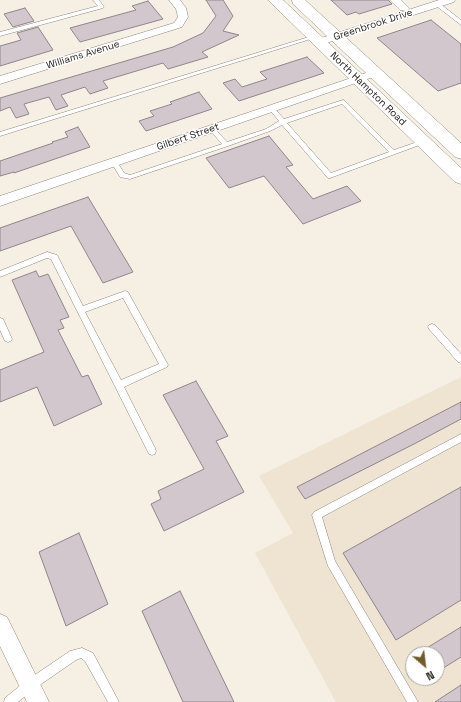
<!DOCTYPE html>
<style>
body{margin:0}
#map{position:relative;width:461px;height:702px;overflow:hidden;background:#f6efe4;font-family:"Space Grotesk",sans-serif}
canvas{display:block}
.north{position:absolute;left:405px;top:646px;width:40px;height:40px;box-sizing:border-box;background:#fff;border:1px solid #a5a5a3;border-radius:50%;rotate:152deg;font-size:11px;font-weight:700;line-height:16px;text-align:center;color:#1f1d19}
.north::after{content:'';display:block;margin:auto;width:14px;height:18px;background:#735a2b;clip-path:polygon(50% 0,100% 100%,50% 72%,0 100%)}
</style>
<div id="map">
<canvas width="461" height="702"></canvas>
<div class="north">N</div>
</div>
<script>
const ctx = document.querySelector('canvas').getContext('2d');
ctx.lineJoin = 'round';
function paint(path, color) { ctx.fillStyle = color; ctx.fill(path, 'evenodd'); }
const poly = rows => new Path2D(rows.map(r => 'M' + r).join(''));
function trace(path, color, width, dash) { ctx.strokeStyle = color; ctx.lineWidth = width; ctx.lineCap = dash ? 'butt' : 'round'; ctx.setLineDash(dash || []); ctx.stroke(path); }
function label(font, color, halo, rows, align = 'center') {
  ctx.font = font + ' "Space Grotesk",sans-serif'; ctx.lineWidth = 3; ctx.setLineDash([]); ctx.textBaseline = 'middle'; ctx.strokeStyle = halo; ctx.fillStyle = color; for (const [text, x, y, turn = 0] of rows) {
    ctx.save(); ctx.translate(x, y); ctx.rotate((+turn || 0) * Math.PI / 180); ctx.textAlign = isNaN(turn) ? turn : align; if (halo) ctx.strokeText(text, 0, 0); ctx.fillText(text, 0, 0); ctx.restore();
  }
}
const built = poly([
 [461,377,461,702,336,702,255,553,293,533,259,476],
 [413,654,437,654,437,678,413,678]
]);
const building = poly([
 [206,0,223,0,233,16,223,31,239,35,202,52,208,57,168,69,163,63,103,81,108,88,90,94,85,87,61,95,68,106,56,110,49,97,24,104,29,114,16,118,10,107,0,111,0,98,173,47,203,33,216,16,206,0],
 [331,0,388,0,392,4,359,14,356,12,347,15,331,0],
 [148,1,163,19,80,42,70,28,136,10,132,6,148,1],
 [25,8,34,21,13,27,4,14,25,8],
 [431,20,461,44,461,83,438,91,377,38,431,20],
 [38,27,53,50,0,66,0,46,21,40,17,33,38,27],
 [307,57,324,73,239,101,223,83,235,79,242,87,267,79,260,72,307,57],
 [199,92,212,109,146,131,139,121,154,116,150,111,172,104,170,102,199,92],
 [78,127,90,147,14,173,14,172,0,176,0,161,53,143,52,142,68,137,65,132,78,127],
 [269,136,293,165,286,167,313,199,347,186,361,201,303,224,264,176,229,188,206,158,269,136],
 [88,197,133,272,103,283,71,226,0,251,0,228,88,197],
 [36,271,39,277,48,274,69,317,60,320,64,328,58,330,82,377,88,375,102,404,54,426,37,387,0,402,0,370,44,352,12,280,36,271],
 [196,381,228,436,216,441,244,492,164,531,151,504,161,499,158,491,204,469,163,395,196,381],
 [461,402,461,419,414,444,305,499,297,487,461,402],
 [461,487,461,600,396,640,343,553,461,487],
 [79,533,108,604,66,626,39,552,79,533],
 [180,591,234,702,183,702,142,611,180,591],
 [461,627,461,657,437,672,437,654,417,654,461,627],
 [461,685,461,702,435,702,461,685]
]);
const service = poly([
 [93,0,99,0,104,7,103,8,0,36,0,32,98,6,93,0],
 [435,3,439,3,461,20,461,25,435,5,435,3],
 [312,36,317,37,0,136,0,132,312,36],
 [343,100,345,101,394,150,423,140,426,142,425,143,330,178,328,178,282,125,270,131,228,146,130,179,120,177,111,162,112,160,116,160,124,173,130,175,222,144,210,130,210,128,214,128,227,142,266,129,279,121,269,109,269,107,273,107,284,119,343,100],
 [342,104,389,152,331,173,287,123,342,104],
 [47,252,57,255,83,306,125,291,128,292,167,363,168,365,167,367,124,387,155,448,156,451,155,454,152,455,149,454,51,259,47,258,0,277,0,271,47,252],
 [123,298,159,364,121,380,85,312,123,298],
 [0,318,3,319,4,321,12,339,11,341,8,342,5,341,4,339,0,330,0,318],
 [432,324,435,325,461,354,461,363,458,362,429,329,428,327,429,325,432,324],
 [461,434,461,442,322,517,335,561,418,702,407,702,328,566,312,515,314,512,461,434],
 [82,648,93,653,119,702,108,702,85,661,81,658,76,660,34,689,18,702,4,702,5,698,26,681,70,651,82,648]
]);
const minor = poly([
 [169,0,180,0,186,8,188,17,182,27,0,84,0,76,174,23,178,17,176,9,169,0],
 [390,0,401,0,409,8,408,10,439,0,455,0,454,2,323,44,315,44,313,42,315,40,406,11,400,10,390,0],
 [375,70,379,71,381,73,379,75,0,206,0,196,375,70],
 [0,614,7,617,49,702,27,702,0,646,0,614]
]);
const secondary = poly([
 [268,0,283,0,461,168,461,184,455,182,268,0],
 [292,0,305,0,461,143,461,159,455,157,293,4,292,0]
]);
const farStreetnames = [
 ["Greenbrook Drive",373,25,-18],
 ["Williams Avenue",83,55,-17],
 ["North Hampton Road",368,89,44],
 ["Gilbert Street",188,137,-19]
];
paint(built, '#efe3d2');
paint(building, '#d3c7ce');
trace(building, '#90858c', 1);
trace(service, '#8d867d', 1);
trace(minor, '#8d867d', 1);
trace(secondary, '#8d867d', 1);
paint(service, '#fff');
paint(minor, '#fff');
paint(secondary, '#fff');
label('10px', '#1f1d19', '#fff', farStreetnames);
</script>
